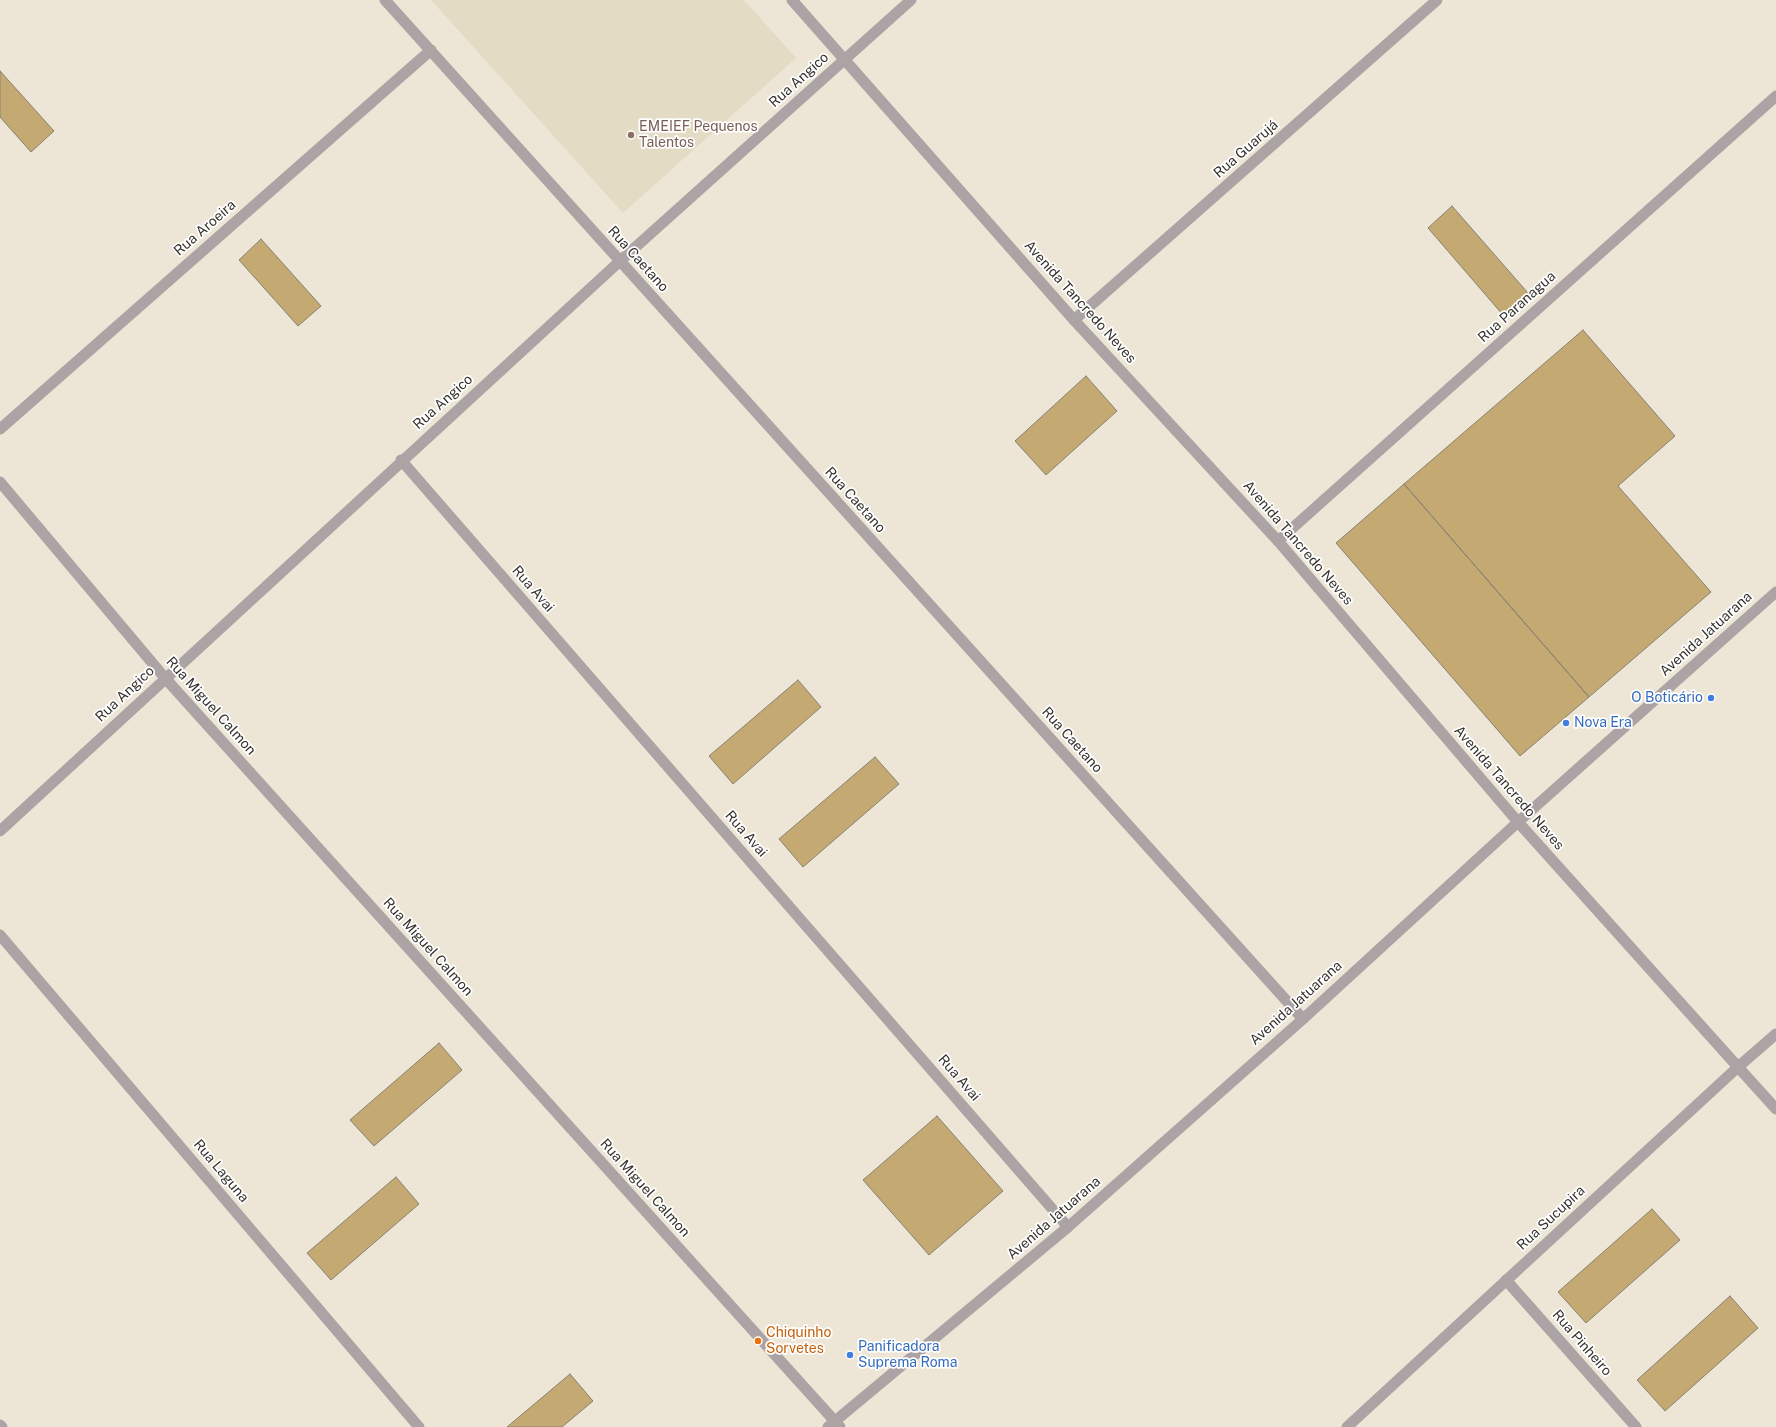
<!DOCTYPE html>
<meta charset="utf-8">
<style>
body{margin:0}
canvas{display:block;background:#ede6d6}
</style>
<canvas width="1776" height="1427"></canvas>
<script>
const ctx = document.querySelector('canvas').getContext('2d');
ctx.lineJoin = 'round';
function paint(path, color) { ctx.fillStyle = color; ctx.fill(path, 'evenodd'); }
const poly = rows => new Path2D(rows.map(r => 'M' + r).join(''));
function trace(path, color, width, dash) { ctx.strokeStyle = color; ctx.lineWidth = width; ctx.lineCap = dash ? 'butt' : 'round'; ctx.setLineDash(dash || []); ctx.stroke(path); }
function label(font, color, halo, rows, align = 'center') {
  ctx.font = font + ' "Public Sans",sans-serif'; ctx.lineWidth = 3.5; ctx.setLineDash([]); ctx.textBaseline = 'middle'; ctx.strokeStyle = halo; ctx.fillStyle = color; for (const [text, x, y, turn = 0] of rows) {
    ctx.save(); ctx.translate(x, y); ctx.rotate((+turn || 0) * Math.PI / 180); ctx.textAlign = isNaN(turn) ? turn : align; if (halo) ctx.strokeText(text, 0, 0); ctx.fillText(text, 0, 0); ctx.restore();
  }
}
const built = poly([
 [431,0,744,0,796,58,623,213]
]);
const building = poly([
 [0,71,54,131,31,152,0,117,0,71],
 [1452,206,1528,293,1503,315,1428,228,1452,206],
 [261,239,321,306,298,326,239,260,261,239],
 [1583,330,1675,436,1618,486,1711,592,1589,697,1404,484,1583,330],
 [1086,376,1117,411,1046,475,1015,441,1086,376],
 [1404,484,1589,697,1520,756,1336,543,1404,484],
 [798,680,821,707,733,784,709,756,798,680],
 [875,757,899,784,803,867,779,839,875,757],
 [439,1043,462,1070,374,1146,350,1120,439,1043],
 [937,1116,1003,1191,929,1255,863,1180,937,1116],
 [396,1177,419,1204,331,1280,307,1253,396,1177],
 [1652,1209,1680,1240,1586,1323,1558,1292,1652,1209],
 [1730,1296,1758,1328,1665,1411,1637,1380,1730,1296],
 [570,1374,593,1401,562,1427,507,1427,570,1374]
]);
const minor = poly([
 [385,0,1303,1019],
 [1074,320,1437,0],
 [0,429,431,50],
 [401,460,1068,1227],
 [1278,541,1776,96],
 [0,831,620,261,911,0],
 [0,935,419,1427],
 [1776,1034,1738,1067,1776,1109],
 [1506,1280,1636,1427],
 [0,1425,2,1427]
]);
const tertiary = poly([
 [792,0,1074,320,1278,541,1518,822,1738,1067,1347,1427],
 [0,482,165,678,840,1427],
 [828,1427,1068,1227,1303,1019,1518,822,1776,592]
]);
const markers = [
 [631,135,4,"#8d6e63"],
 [1711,698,4,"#3f7fe0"],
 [1566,723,4,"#3f7fe0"],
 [758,1341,4,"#e8710a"],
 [850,1355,4,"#3f7fe0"]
];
const streetNames = [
 ["Rua Angico",799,80,-42],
 ["Rua Guarujá",1246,149,-41],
 ["Rua Aroeira",205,228,-41],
 ["Rua Caetano",638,259,48],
 ["Avenida Tancredo Neves",1080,302,48],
 ["Rua Paranagua",1517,307,-42],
 ["Rua Angico",443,402,-42],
 ["Rua Caetano",855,500,48],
 ["Avenida Tancredo Neves",1298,543,49],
 ["Rua Avai",533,589,49],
 ["Avenida Jatuarana",1706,634,-42],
 ["Rua Angico",125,694,-43],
 ["Rua Miguel Calmon",211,706,48],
 ["Rua Caetano",1072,740,48],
 ["Avenida Tancredo Neves",1509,788,49],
 ["Rua Avai",746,834,49],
 ["Rua Miguel Calmon",428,947,48],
 ["Avenida Jatuarana",1296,1003,-42],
 ["Rua Avai",959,1078,49],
 ["Rua Laguna",221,1171,50],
 ["Rua Miguel Calmon",645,1188,48],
 ["Avenida Jatuarana",1054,1218,-41],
 ["Rua Sucupira",1551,1218,-43],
 ["Rua Pinheiro",1582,1343,49]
];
const educationNames = [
 ["EMEIEF Pequenos",639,127],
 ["Talentos",639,143]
];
const shopNames = [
 ["O Boticário",1703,698,"right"],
 ["Nova Era",1574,723],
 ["Panificadora",858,1347],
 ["Suprema Roma",858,1363]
];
const foodNames = [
 ["Chiquinho",766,1333],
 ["Sorvetes",766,1349]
];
paint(built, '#e4dbc4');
paint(building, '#c4aa72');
trace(building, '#888172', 1);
trace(minor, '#aca3a5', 11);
trace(tertiary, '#aca3a5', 11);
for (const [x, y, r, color] of markers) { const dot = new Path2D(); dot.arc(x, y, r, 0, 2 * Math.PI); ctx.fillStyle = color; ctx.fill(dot); trace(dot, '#fff', 1.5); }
label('14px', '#35322c', '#fff', streetNames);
label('14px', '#785e54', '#fff', educationNames, 'left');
label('14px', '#366cbe', '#fff', shopNames, 'left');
label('14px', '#c56008', '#fff', foodNames, 'left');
</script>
